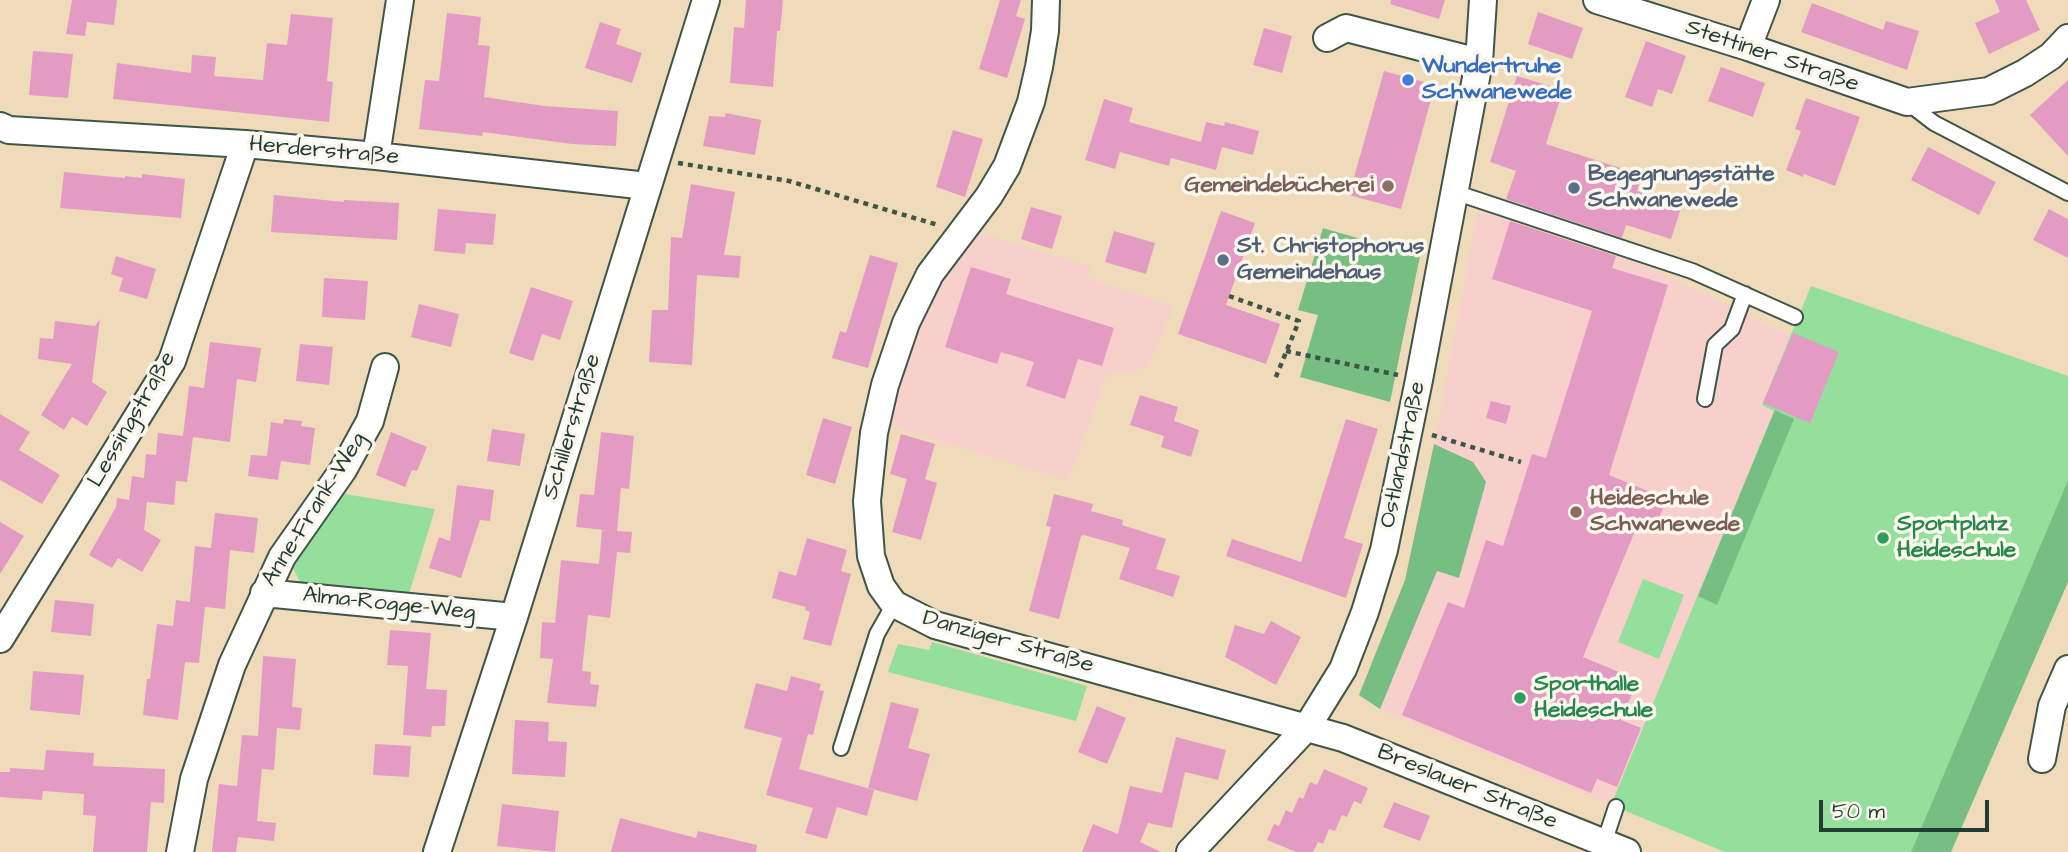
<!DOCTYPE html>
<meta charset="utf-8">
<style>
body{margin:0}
#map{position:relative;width:2068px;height:852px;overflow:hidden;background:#efdbba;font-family:"Architects Daughter",sans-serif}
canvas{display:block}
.scale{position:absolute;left:1819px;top:800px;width:170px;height:32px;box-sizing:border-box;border:4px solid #1f3d34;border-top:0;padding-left:9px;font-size:21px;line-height:24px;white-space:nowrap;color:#1f3d34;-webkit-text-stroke:5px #fbf7ec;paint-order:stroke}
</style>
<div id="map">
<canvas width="2068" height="852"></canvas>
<div class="scale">50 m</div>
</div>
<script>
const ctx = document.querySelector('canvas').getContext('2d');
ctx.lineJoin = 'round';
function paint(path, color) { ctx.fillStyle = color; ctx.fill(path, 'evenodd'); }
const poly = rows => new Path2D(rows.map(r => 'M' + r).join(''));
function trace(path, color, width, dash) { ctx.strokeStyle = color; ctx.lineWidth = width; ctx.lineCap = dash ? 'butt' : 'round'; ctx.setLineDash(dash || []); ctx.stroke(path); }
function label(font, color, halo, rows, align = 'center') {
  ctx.font = font + ' "Architects Daughter",sans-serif'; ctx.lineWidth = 7; ctx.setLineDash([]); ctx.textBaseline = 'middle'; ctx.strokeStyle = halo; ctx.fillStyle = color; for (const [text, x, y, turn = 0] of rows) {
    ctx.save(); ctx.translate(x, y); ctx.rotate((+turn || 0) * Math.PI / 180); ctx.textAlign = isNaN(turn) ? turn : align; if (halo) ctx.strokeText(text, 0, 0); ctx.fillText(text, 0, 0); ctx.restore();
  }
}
const built = poly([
 [1478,210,1653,269,1791,336,1762,405,1775,410,1611,805,1380,709,1359,695,1405,580,1434,444],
 [977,232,1091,266,1087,278,1174,306,1148,367,1132,372,1107,374,1068,481,891,426,898,386,928,301]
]);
const green = poly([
 [1811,286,2068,376,2068,480,1911,852,1725,852,1611,805,1774,411,1762,405],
 [339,493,435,509,409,594,302,586,291,564],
 [1643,579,1684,595,1659,659,1618,642],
 [932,642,1087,686,1076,721,888,672,898,644,929,650]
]);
const forest = poly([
 [1323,228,1420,256,1390,402,1300,377,1318,315,1298,310],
 [1775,410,1794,419,1717,605,1698,596],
 [1434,444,1473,462,1486,482,1459,578,1437,571,1380,709,1359,695,1405,580],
 [2068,480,2068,582,1951,852,1911,852]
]);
const building = poly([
 [72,0,117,0,114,25,87,22,85,36,66,34],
 [746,0,783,0,780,31,777,31,773,87,730,83,734,27,744,28],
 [1000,0,1021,0,1016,16,1025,19,1007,78,979,69],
 [1391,0,1445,0,1439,19,1390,4],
 [1995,0,2026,0,2040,30,1989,54,1975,23,2000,12],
 [1812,3,1883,30,1886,21,1919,31,1907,70,1801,32],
 [1538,12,1583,28,1572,59,1528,44],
 [447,13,481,17,478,45,490,46,484,97,544,106,618,111,616,146,572,144,483,132,482,136,419,129,425,80,439,81],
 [291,14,333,18,327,81,333,82,329,122,113,99,117,63,191,73,192,55,216,57,214,76,263,80,267,43,287,45],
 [600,22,621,29,616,44,642,53,632,83,585,68],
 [1264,28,1292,36,1282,73,1253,65],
 [1646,41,1686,56,1672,94,1658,89,1652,107,1625,97],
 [33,51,73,54,68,98,29,95],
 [1721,67,1765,83,1753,117,1708,101],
 [1384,71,1435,85,1401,209,1349,195],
 [1517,76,1563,90,1546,144,1642,175,1637,191,1682,205,1671,239,1626,225,1622,238,1506,199,1516,171,1490,162],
 [2068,80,2068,156,2030,115],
 [1806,98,1860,117,1835,186,1804,174,1803,177,1786,170,1801,131,1795,129],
 [1104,99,1133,108,1129,122,1201,142,1206,122,1224,126,1225,122,1259,131,1253,155,1222,147,1216,170,1171,158,1169,166,1120,152,1115,169,1085,160],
 [726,113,761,120,755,155,703,146,709,116,725,117],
 [953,130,983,139,965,197,936,187],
 [1928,147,1996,182,1979,215,1911,180],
 [64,172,125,178,125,176,142,178,142,174,185,179,181,218,60,208],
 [691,184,735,192,724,255,741,256,739,278,697,275,692,365,649,362,652,310,668,310,671,237,682,238],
 [274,195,344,202,344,200,399,203,397,240,271,232],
 [1031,207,1062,216,1052,249,1021,239],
 [438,209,496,214,493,245,466,243,465,254,434,251],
 [2049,209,2068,219,2068,258,2033,240],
 [1221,211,1255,223,1226,305,1280,324,1266,364,1178,334],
 [1510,221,1616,256,1612,268,1668,285,1609,475,1667,499,1653,532,1637,526,1583,657,1638,680,1621,720,1641,728,1617,787,1597,779,1591,793,1402,715,1448,602,1464,608,1486,540,1503,546,1532,454,1546,458,1592,311,1492,279],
 [1114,231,1155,243,1146,274,1105,262],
 [870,255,898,263,868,368,832,358,840,331,846,333],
 [116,256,156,269,147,299,119,291,123,278,111,274],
 [971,267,1011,279,1006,294,1114,328,1102,366,1078,359,1065,399,1026,386,1034,362,1001,352,997,364,945,347],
 [324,278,368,281,365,320,322,317],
 [531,287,573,301,560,340,542,334,533,361,509,353],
 [419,304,459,314,451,347,411,337],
 [100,319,92,382,107,392,87,426,72,417,64,430,41,415,72,364,38,359,40,338,53,339,55,321,95,326],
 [1793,333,1839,352,1810,423,1763,403],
 [210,342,261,348,256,382,237,379,230,442,193,437,187,482,176,481,174,505,147,502,144,530,161,540,142,572,118,558,112,568,89,555,116,507,117,498,129,500,132,476,144,478,146,454,156,455,158,433,183,436,189,386,204,388],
 [300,344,333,347,329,385,296,381],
 [1140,395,1178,407,1174,421,1199,430,1191,457,1161,447,1164,436,1130,425],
 [1491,401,1511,406,1506,424,1486,418],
 [0,414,30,432,19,450,60,475,42,504,0,480],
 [823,418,852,427,835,484,806,475],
 [284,419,302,421,301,426,315,428,310,465,281,461,278,480,248,476,251,455,267,456,271,422,283,424],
 [1346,419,1378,429,1344,538,1363,544,1346,598,1226,556,1232,539,1301,562],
 [492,429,525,434,520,466,487,461],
 [391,432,427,447,417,471,412,470,405,487,376,475],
 [601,432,634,436,629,489,621,488,617,531,632,532,630,553,617,552,610,618,588,615,582,671,591,672,590,684,599,685,596,707,547,703,553,659,540,658,542,622,555,623,561,560,599,564,602,530,615,531,576,527,580,494,594,495],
 [901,434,935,444,925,479,937,483,921,540,892,532,907,479,890,474],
 [457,485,494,490,490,521,480,520,461,578,429,568,439,537,450,541],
 [1054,494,1093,504,1091,511,1123,520,1122,525,1166,539,1156,569,1180,576,1173,597,1119,579,1130,548,1084,535,1081,536,1059,619,1029,611,1051,527,1046,526],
 [215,513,258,518,254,553,230,550,225,609,205,607,199,663,185,662,178,720,143,715,147,679,150,679,157,624,173,626,176,600,190,602,195,546,211,548],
 [0,522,24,536,0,574],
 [807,538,847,550,841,571,851,574,831,646,803,639,810,612,805,610,806,607,772,598,779,571,796,576],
 [55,600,94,604,91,636,51,632],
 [1271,621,1301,637,1276,685,1225,657,1235,625,1264,634],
 [390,630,431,633,426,689,447,690,445,726,432,726,431,737,403,735,408,666,387,665],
 [263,656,296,659,292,707,302,708,300,730,277,728,274,770,262,769,257,821,276,823,274,841,238,837,236,852,212,852,219,784,237,786,242,735,258,736],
 [33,671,84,675,80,715,30,710],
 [791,676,821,684,819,690,824,691,813,735,808,734,799,769,874,790,867,816,837,807,827,839,805,833,813,808,766,795,782,738,744,728,756,683,787,691],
 [891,702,919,709,908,748,930,754,917,801,868,788],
 [1097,706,1126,718,1107,764,1078,752],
 [515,720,549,722,548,741,567,742,565,777,512,774],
 [1176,737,1226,750,1218,780,1185,772,1172,828,1148,823,1140,842,1161,852,1082,852,1093,824,1118,834,1130,786,1162,793],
 [375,744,411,746,409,777,373,775],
 [46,750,94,753,93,766,165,769,164,803,151,802,147,852,93,852,96,816,83,815,84,794,43,791,42,800,0,797,0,772,10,772,10,768,44,770],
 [1324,769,1368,788,1361,804,1354,801,1347,817,1342,815,1335,831,1329,829,1323,844,1318,842,1313,852,1296,852,1267,840,1274,824,1279,826,1286,810,1292,813,1299,797,1303,799,1310,782,1317,785],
 [1394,802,1430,816,1420,841,1383,827],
 [502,804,559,811,555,852,497,846],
 [620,818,696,838,698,831,757,845,756,852,611,852]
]);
const path = poly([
 [678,163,789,181,938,225],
 [1229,296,1299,321,1275,379],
 [1286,351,1398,375],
 [1432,435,1521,462]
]);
const lane = poly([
 [1908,103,1934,123,2068,193],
 [1454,192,1692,271,1795,317],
 [1705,399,1715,345,1732,329,1745,294],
 [841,748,877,634,894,604],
 [1604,843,1616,807]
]);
const street = poly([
 [1046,0,1045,31,1039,67,1031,102,1007,166,989,196,930,274,906,323,885,385,874,433,867,501,871,556,881,586,894,604,935,625,1343,738,1627,852],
 [1597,0,1748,47,1907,102,1989,91,2025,73,2051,56,2068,38],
 [1327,38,1346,28,1479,62],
 [1748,47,1766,0],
 [0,126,9,130,245,144,376,156,647,186],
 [376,156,400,0],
 [264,593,514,617],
 [0,639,172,361,245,144],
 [2042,759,2052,706,2068,669],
 [180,852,194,779,232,665,282,557,343,470,370,421,385,367],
 [437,852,514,617,706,0],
 [1190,852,1307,727,1343,669,1365,612,1384,550,1419,380,1479,62,1483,0]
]);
const markers = [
 [1408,80,7,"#3f7fe0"],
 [1388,186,7,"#8d6e63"],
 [1574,188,7,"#5c6f8a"],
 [1223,260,7,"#5c6f8a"],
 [1576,512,7,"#8d6e63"],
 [1883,538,7,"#2e9e5b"],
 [1520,698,7,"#2e9e5b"]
];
const streetNames = [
 ["Stettiner Straße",1772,57,19],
 ["Herderstraße",324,152,5],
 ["Lessingstraße",133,420,-60],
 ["Schillerstraße",573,427,-73],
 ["Ostlandstraße",1404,455,-78],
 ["Anne-Frank-Weg",315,510,-58],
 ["Alma-Rogge-Weg",389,605,6],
 ["Danziger Straße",1008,643,16],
 ["Breslauer Straße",1467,788,22]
];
const shopNames = [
 ["Wundertruhe",1422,67],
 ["Schwanewede",1422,93]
];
const serviceNames = [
 ["Begegnungsstätte",1588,175],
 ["Schwanewede",1588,201],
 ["St. Christophorus",1237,247],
 ["Gemeindehaus",1237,273]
];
const educationNames = [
 ["Gemeindebücherei",1374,186],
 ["Heideschule",1590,499,"left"],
 ["Schwanewede",1590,525,"left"]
];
const leisureNames = [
 ["Sportplatz",1897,525],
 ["Heideschule",1897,551],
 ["Sporthalle",1534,685],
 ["Heideschule",1534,711]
];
paint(built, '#f7d0cc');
paint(green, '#94df9b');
paint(forest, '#77be83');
paint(building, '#e49bc3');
trace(lane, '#3e5548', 18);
trace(street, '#3e5548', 30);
trace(path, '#3e5548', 4.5, [5, 5]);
trace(lane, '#fff', 14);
trace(street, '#fff', 26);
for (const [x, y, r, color] of markers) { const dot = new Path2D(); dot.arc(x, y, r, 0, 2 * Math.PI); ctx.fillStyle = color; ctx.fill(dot); trace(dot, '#fbf7ec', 2.5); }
label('23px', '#1f3d34', '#fbf7ec', streetNames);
label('bold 23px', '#366cbe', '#fbf7ec', shopNames, 'left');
label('bold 23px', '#4e5e75', '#fbf7ec', serviceNames, 'left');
label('bold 23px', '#785e54', '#fbf7ec', educationNames, 'right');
label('bold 23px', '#27864d', '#fbf7ec', leisureNames, 'left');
</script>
